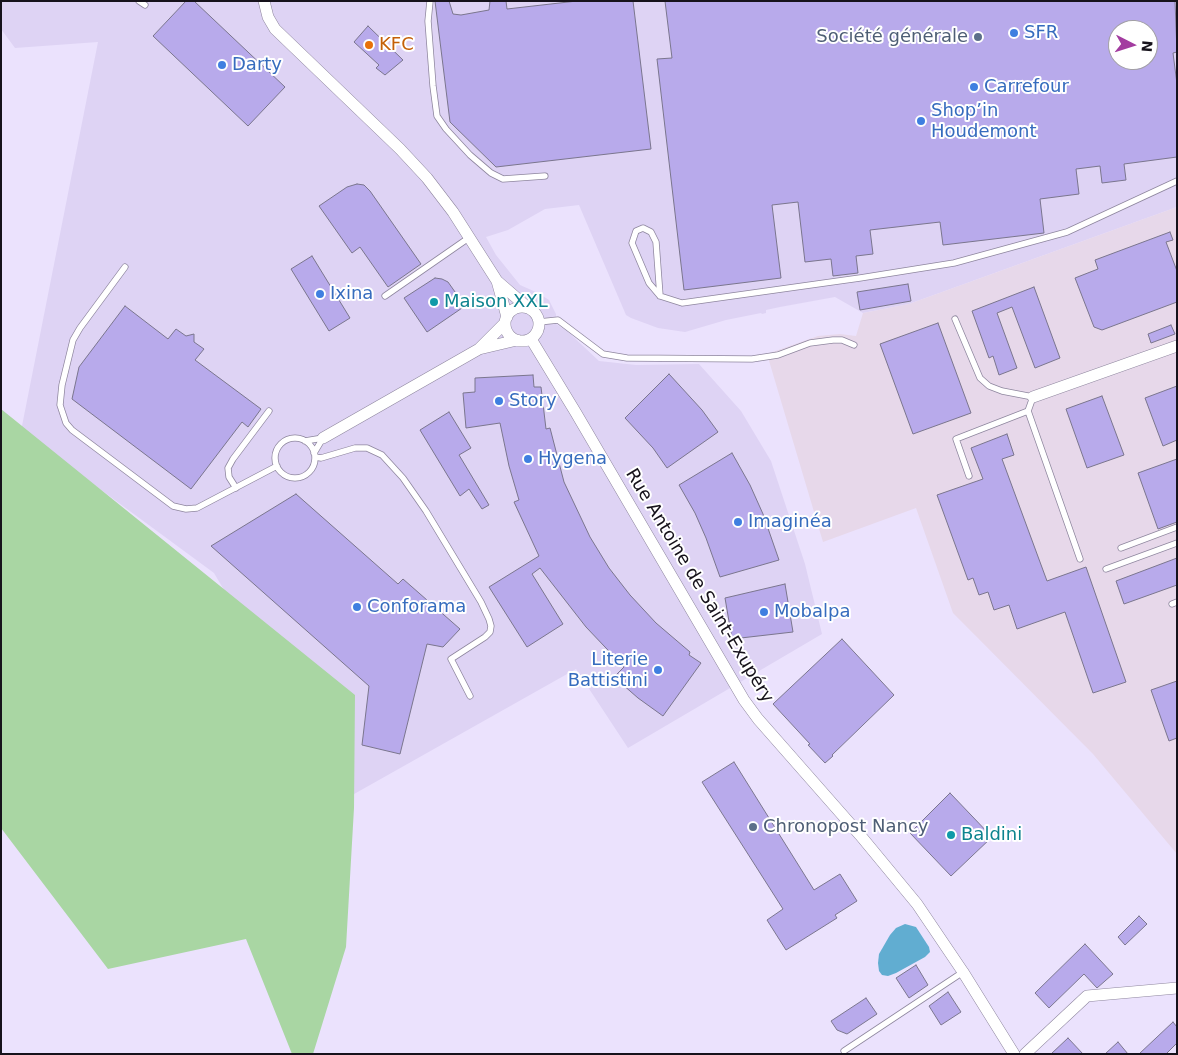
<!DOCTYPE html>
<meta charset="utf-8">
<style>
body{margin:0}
#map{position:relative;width:1178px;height:1055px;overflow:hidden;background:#ebe2fd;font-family:"DejaVu Sans",sans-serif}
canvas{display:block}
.frame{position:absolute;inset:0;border:2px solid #16121b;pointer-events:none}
.north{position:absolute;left:1108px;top:20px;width:50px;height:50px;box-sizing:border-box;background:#fff;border:1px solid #a2a0a4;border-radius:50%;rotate:95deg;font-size:14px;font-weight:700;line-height:20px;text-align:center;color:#16121b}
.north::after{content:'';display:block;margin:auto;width:18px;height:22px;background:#a33ca0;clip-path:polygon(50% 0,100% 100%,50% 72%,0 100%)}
</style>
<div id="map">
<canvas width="1178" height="1055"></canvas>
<div class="frame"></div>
<div class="north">N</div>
</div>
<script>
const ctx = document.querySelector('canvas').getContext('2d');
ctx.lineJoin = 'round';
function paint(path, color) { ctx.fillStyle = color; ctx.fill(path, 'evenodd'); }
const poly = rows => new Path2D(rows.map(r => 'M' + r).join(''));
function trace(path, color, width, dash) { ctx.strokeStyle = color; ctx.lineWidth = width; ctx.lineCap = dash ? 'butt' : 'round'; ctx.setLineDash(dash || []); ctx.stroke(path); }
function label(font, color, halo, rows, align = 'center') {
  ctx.font = font + ' "DejaVu Sans",sans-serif'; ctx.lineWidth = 4; ctx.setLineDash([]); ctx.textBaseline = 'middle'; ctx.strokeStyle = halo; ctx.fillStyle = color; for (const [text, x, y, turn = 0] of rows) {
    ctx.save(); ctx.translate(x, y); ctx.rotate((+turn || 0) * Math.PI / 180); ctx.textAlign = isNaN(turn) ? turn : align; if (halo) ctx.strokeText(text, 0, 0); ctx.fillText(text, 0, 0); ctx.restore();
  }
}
const built = poly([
 [1,1,1177,1,1177,207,909,304,863,313,835,297,780,307,766,310,766,313,762,314,761,313,726,320,685,332,658,328,631,318,626,315,579,205,545,209,508,230,486,237,496,255,520,285,538,293,549,300,556,314,556,324,567,331,599,361,636,365,699,364,741,411,771,461,805,564,822,634,628,748,576,669,347,798,214,573,21,431,98,42,15,48,1,29],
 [1118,30,1148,30,1148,60,1118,60]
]);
const industrial = poly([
 [1177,207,1177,854,1093,754,953,613,916,508,823,542,767,354,818,336,840,334,856,336,863,313,909,304]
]);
const green = poly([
 [1,409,355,695,354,808,346,947,313,1054,292,1054,246,939,108,969,1,828]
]);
const water = poly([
 [905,924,916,927,929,947,930,952,925,957,896,973,888,976,882,975,879,971,878,963,879,954,890,935,896,928]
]);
const building = poly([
 [186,1,194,1,285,87,248,126,153,36,186,1],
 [435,1,449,1,453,14,461,15,489,10,490,1,506,1,507,9,577,1,633,1,651,149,496,167,450,122,435,1],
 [665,1,1175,1,1177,52,1173,53,1177,84,1177,157,1124,164,1126,180,1102,183,1100,166,1076,169,1079,194,1040,199,1044,233,943,245,940,222,870,230,873,254,856,256,858,273,833,276,831,259,805,262,798,202,772,205,781,278,684,290,657,59,672,58,665,1],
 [1118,30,1148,30,1148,60,1118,60,1118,30],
 [368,26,403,60,385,75,376,68,379,65,354,42,368,26],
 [357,184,364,185,370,191,421,264,388,287,360,247,352,253,319,206,347,187,357,184],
 [1170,232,1173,240,1166,242,1177,271,1177,302,1102,330,1094,327,1075,278,1098,269,1095,260,1170,232],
 [312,256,350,318,329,331,291,269,312,256],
 [435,278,442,279,448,282,465,306,427,332,404,298,435,278],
 [908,284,911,301,860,310,857,292,908,284],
 [1034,287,1060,358,1035,368,1012,307,997,313,1017,368,999,375,993,356,989,358,972,311,1034,287],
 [125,306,168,339,176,329,186,336,194,334,194,342,204,349,195,360,261,409,248,427,242,422,191,489,72,399,79,367,125,306],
 [938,323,971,413,913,434,880,344,938,323],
 [1171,325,1175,334,1151,343,1148,334,1171,325],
 [669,374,702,410,718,432,667,468,653,448,625,418,669,374],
 [533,375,534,387,541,387,546,429,550,428,564,482,590,537,609,568,630,595,656,623,690,652,689,655,701,663,663,716,638,698,614,677,624,667,586,627,540,568,532,574,563,624,527,647,489,587,539,556,514,502,519,500,509,466,500,423,466,428,463,393,475,392,475,378,533,375],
 [1177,386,1177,440,1163,446,1145,398,1177,386],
 [1102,396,1124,455,1087,468,1066,409,1102,396],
 [449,412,471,448,459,455,489,505,482,509,469,489,460,496,420,430,449,412],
 [1007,434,1014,455,1002,459,1047,581,1086,567,1126,682,1093,693,1065,612,1017,629,1009,605,994,610,988,592,979,595,973,578,968,580,937,495,983,479,971,448,1007,434],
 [732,453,750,485,763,514,779,560,720,577,706,538,695,513,679,485,732,453],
 [1177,459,1177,522,1158,529,1138,473,1177,459],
 [296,494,398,584,403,579,460,629,443,647,427,644,400,754,362,745,369,686,211,546,296,494],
 [1177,558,1177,585,1124,604,1116,581,1177,558],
 [785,584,793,632,732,639,725,598,785,584],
 [842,639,894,695,832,755,833,756,825,763,808,745,810,744,773,704,842,639],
 [1177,681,1177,738,1169,741,1151,690,1177,681],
 [734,762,814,890,840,874,857,901,835,915,837,918,786,950,767,920,783,909,702,782,734,762],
 [950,793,992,837,951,876,910,833,950,793],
 [1139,916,1147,924,1125,945,1118,937,1139,916],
 [1085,944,1113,974,1097,988,1084,974,1049,1008,1035,993,1085,944],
 [916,965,928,985,909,998,896,978,916,965],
 [948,992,961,1012,941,1025,929,1006,948,992],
 [866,998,877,1014,847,1034,837,1030,831,1021,866,998],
 [1173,1022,1177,1027,1177,1043,1166,1054,1139,1054,1173,1022],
 [1068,1038,1083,1054,1051,1054,1068,1038],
 [1118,1042,1128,1054,1105,1054,1118,1042]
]);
const service = poly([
 [139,1,145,5],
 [430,1,428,21,433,86,437,116,446,129,470,155,491,173,503,179,545,176],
 [125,267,80,328,73,340,62,385,60,405,66,423,72,430,173,506,186,509,197,508,277,466],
 [385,296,470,237],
 [660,296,656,242,651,232,643,228,636,231,632,243,649,283,660,296,682,303,860,278,954,263,1067,232,1177,181],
 [955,319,980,378,989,386,1002,391,1033,397,1028,411,1080,559],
 [539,322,558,320,603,354,627,358,752,359,778,355,810,343,833,340,842,340,854,345],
 '275 458a20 20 0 1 1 40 0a20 20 0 1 1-40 0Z',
 [305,441,323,438],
 [314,453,323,438],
 [315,457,321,458,355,448,367,448,382,455,403,478,426,511,481,602,489,619,491,626,490,632,485,637,451,659,470,696],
 [969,476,956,439,1028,411],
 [236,488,229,477,228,468,233,459,269,411],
 [1121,548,1177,527],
 [1106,569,1177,543],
 [1172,604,1177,602],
 [844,1051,963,972]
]);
const minor = poly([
 [264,1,268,17,275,29,400,149,427,178,453,212,497,281,527,307],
 [497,281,507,317],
 '505 324a17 17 0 1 1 34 0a17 17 0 1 1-34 0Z',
 [531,339,576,413,744,700,758,719,860,835,917,904,963,972,1014,1054],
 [479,349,517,340],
 [1033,397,1177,346],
 [323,438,479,349,505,323],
 [1025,1054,1087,996,1177,988]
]);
const markers = [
 [1014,33,5,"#3f7fe0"],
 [978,37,5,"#5c6f8a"],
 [369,45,5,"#e8710a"],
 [222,65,5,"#3f7fe0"],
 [974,87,5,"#3f7fe0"],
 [921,121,5,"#3f7fe0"],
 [320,294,5,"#3f7fe0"],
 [434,302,5,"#0f9aa8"],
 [499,401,5,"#3f7fe0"],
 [528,459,5,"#3f7fe0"],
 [738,522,5,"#3f7fe0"],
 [357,607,5,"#3f7fe0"],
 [764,612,5,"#3f7fe0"],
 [658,670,5,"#3f7fe0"],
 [753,827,5,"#5c6f8a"],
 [951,835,5,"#0f9aa8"]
];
const shopNames = [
 ["SFR",1024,33],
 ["Darty",232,65],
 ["Carrefour",984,87],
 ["Shop’in",931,111],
 ["Houdemont",931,132],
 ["Ixina",330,294],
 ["Story",509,401],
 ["Hygena",538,459],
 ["Imaginéa",748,522],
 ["Conforama",367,607],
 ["Mobalpa",774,612],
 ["Literie",648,660,"right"],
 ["Battistini",648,681,"right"]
];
const serviceNames = [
 ["Société générale",968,37],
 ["Chronopost Nancy",763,827,"left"]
];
const foodNames = [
 ["KFC",379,45]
];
const cultureNames = [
 ["Maison XXL",444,302],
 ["Baldini",961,835]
];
const streetNames = [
 ["Rue Antoine de Saint-Exupéry",699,586,59]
];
paint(built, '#ded3f4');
paint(industrial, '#e7d8ea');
paint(green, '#a9d6a3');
paint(water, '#61add1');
paint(building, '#b8aaeb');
trace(building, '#7b768e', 1);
trace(service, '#8e869e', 7);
trace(minor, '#8e869e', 12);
trace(service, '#fff', 5.5);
trace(minor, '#fff', 11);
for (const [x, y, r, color] of markers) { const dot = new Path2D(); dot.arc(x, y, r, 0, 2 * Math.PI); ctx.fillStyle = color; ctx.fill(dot); trace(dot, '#fff', 2); }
label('18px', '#366cbe', '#fff', shopNames, 'left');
label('18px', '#4e5e75', '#fff', serviceNames, 'right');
label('18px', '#c56008', '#fff', foodNames, 'left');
label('18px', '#0d838f', '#fff', cultureNames, 'left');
label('18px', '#16121b', '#fff', streetNames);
</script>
